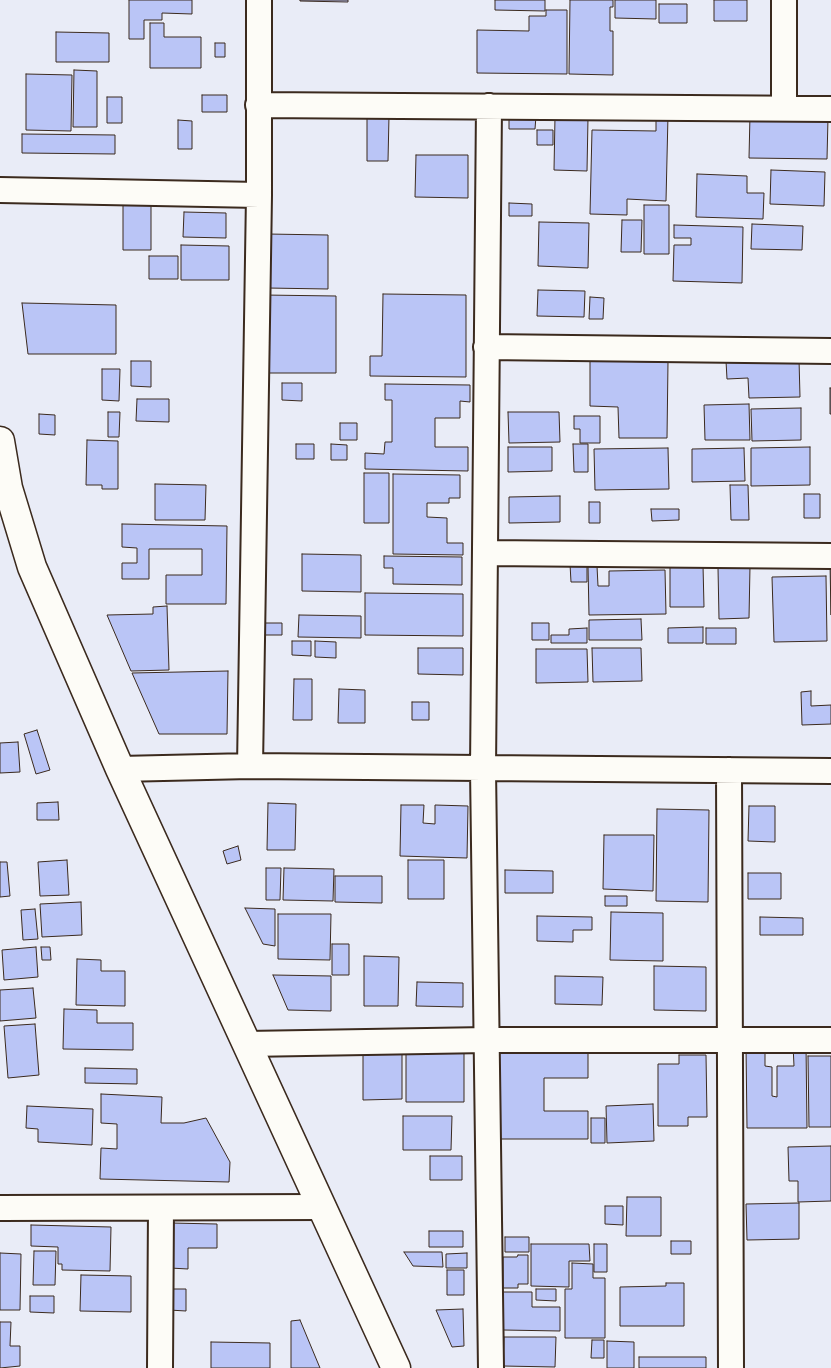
<!DOCTYPE html>
<style>
body{margin:0}
canvas{display:block;background:#e9ecf7}
</style>
<canvas width="831" height="1368"></canvas>
<script>
const ctx = document.querySelector('canvas').getContext('2d');
ctx.lineJoin = 'round';
function paint(path, color) { ctx.fillStyle = color; ctx.fill(path, 'evenodd'); }
const poly = rows => new Path2D(rows.map(r => 'M' + r).join(''));
function trace(path, color, width, dash) { ctx.strokeStyle = color; ctx.lineWidth = width; ctx.lineCap = dash ? 'butt' : 'round'; ctx.setLineDash(dash || []); ctx.stroke(path); }
const building = poly([
 [129,0,192,0,192,14,162,13,162,20,144,20,144,39,129,39,129,0],
 [300,0,348,0,348,2,300,1,300,0],
 [495,0,545,0,545,11,495,10,495,0],
 [570,0,613,0,613,7,610,7,610,31,613,31,613,75,569,74,570,0],
 [615,0,656,0,656,19,615,18,615,0],
 [714,0,747,0,747,21,714,21,714,0],
 [659,4,687,4,687,23,659,23,659,4],
 [546,10,567,10,567,74,477,73,477,30,529,31,529,16,546,16,546,10],
 [150,23,164,23,164,37,201,37,201,68,150,68,150,23],
 [56,32,109,33,109,62,56,62,56,32],
 [215,43,225,43,225,57,215,57,215,43],
 [74,70,97,71,97,127,73,127,74,70],
 [26,74,72,75,71,131,26,130,26,74],
 [202,95,227,95,227,112,202,112,202,95],
 [107,97,122,97,122,123,107,123,107,97],
 [367,115,389,116,388,161,367,161,367,115],
 [509,115,536,116,535,129,509,129,509,115],
 [656,115,668,115,666,201,627,199,627,215,590,214,592,130,656,131,656,115],
 [750,115,828,118,827,159,749,158,750,115],
 [555,117,588,118,587,171,554,170,555,117],
 [178,120,192,121,192,149,178,149,178,120],
 [537,130,553,130,553,145,537,145,537,130],
 [22,134,115,135,115,154,22,153,22,134],
 [416,155,468,155,468,198,415,197,416,155],
 [771,170,825,172,824,206,770,204,771,170],
 [697,174,747,176,747,193,764,193,763,219,696,217,697,174],
 [123,197,151,197,151,250,123,250,123,197],
 [509,203,532,204,532,216,509,216,509,203],
 [644,205,669,205,669,254,644,254,644,205],
 [184,212,226,213,226,238,183,237,184,212],
 [622,220,642,220,641,252,621,252,622,220],
 [539,222,589,223,588,268,538,266,539,222],
 [752,224,803,226,802,250,751,249,752,224],
 [674,225,743,227,742,283,673,281,674,245,691,245,691,238,674,238,674,225],
 [267,234,328,235,328,289,267,288,267,234],
 [181,245,229,246,229,280,181,280,181,245],
 [149,256,178,256,178,279,149,279,149,256],
 [538,290,585,291,584,317,537,316,538,290],
 [383,294,466,295,466,377,370,376,370,356,382,356,383,294],
 [263,295,336,296,336,373,263,373,263,295],
 [590,297,604,298,603,319,589,319,590,297],
 [22,303,116,305,116,354,28,354,22,303],
 [799,359,800,397,749,398,748,378,727,379,726,361,799,359],
 [131,361,151,361,151,387,131,386,131,361],
 [590,361,668,362,667,438,619,438,618,407,590,406,590,361],
 [102,369,120,369,119,401,102,400,102,369],
 [282,383,302,383,302,401,282,400,282,383],
 [385,384,470,385,470,402,460,401,460,418,435,418,435,447,468,447,468,471,365,469,365,453,384,454,385,442,392,442,392,400,385,400,385,384],
 [830,388,831,388,831,414,830,414,830,388],
 [137,399,169,399,169,422,136,421,137,399],
 [749,404,750,440,705,440,704,405,749,404],
 [801,408,801,440,752,441,751,409,801,408],
 [108,412,120,412,119,437,108,437,108,412],
 [508,412,559,412,560,442,509,443,508,412],
 [39,414,55,415,55,435,39,434,39,414],
 [574,416,600,416,600,443,580,443,580,429,574,429,574,416],
 [340,423,357,423,357,440,340,440,340,423],
 [87,440,118,441,118,489,102,489,102,485,86,485,87,440],
 [296,444,314,444,314,459,296,459,296,444],
 [331,444,347,445,347,460,331,460,331,444],
 [573,444,588,444,588,472,574,472,573,444],
 [508,447,552,447,552,471,508,472,508,447],
 [810,447,810,485,751,486,751,448,810,447],
 [668,448,669,489,595,490,594,449,668,448],
 [744,448,745,481,692,482,692,449,744,448],
 [364,473,389,473,389,523,364,523,364,473],
 [393,474,460,475,460,498,449,498,449,503,427,503,427,517,447,518,447,543,463,543,463,555,393,554,393,474],
 [155,484,206,485,205,520,155,520,155,484],
 [730,485,748,485,749,520,731,520,730,485],
 [804,494,820,494,820,518,804,518,804,494],
 [560,496,560,522,509,523,509,497,560,496],
 [589,502,600,502,600,523,589,523,589,502],
 [651,509,679,509,679,520,652,521,651,509],
 [122,524,227,526,226,604,166,604,166,575,202,575,202,549,149,549,149,579,122,579,122,563,137,563,137,548,122,547,122,524],
 [302,554,361,555,361,592,302,591,302,554],
 [384,556,462,557,462,585,393,584,393,568,384,568,384,556],
 [830,563,831,563,831,615,830,563],
 [570,564,587,564,587,582,571,582,570,564],
 [703,565,704,607,670,607,670,566,703,565],
 [588,566,597,566,598,586,609,586,609,571,665,570,666,614,589,615,588,566],
 [750,567,749,618,719,619,718,568,750,567],
 [826,576,827,641,774,642,772,577,826,576],
 [365,593,463,594,463,636,365,635,365,593],
 [167,606,169,670,131,671,107,615,153,614,153,607,167,606],
 [299,615,361,616,361,638,298,637,299,615],
 [641,619,642,640,589,640,589,620,641,619],
 [261,623,282,623,282,635,261,635,261,623],
 [532,623,549,623,549,640,532,640,532,623],
 [703,627,703,643,668,643,668,628,703,627],
 [587,628,587,643,551,643,551,635,569,635,569,629,587,628],
 [706,628,736,628,736,644,706,644,706,628],
 [292,641,311,641,311,656,292,655,292,641],
 [315,641,336,642,336,658,315,657,315,641],
 [418,648,463,648,463,675,418,674,418,648],
 [592,648,641,648,642,681,593,682,592,648],
 [536,649,587,649,588,682,536,683,536,649],
 [228,671,227,734,159,734,132,673,228,671],
 [294,679,312,679,312,720,293,720,294,679],
 [339,689,365,690,365,723,338,723,339,689],
 [811,691,811,706,831,705,831,724,802,725,801,692,811,691],
 [412,702,429,702,429,720,412,720,412,702],
 [37,730,50,770,36,774,24,734,37,730],
 [18,742,20,772,0,773,0,743,18,742],
 [58,802,59,820,37,820,37,803,58,802],
 [268,803,296,804,295,850,267,850,268,803],
 [401,805,424,805,423,823,435,824,435,805,468,806,467,858,400,856,401,805],
 [749,806,775,806,775,842,748,841,749,806],
 [657,809,709,810,708,902,656,901,657,809],
 [604,835,654,835,653,891,603,889,604,835],
 [238,846,241,860,227,864,223,851,238,846],
 [67,860,69,895,40,896,38,862,67,860],
 [408,860,444,860,444,899,408,899,408,860],
 [0,862,7,862,10,896,0,897,0,862],
 [266,868,281,868,280,900,266,900,266,868],
 [284,868,334,869,333,901,283,900,284,868],
 [505,870,553,871,553,893,505,893,505,870],
 [748,873,781,873,781,899,748,899,748,873],
 [335,876,382,876,382,903,335,902,335,876],
 [605,896,627,896,627,906,605,906,605,896],
 [81,902,82,935,42,937,40,904,81,902],
 [245,908,275,909,275,946,263,944,245,908],
 [35,909,38,939,23,940,21,910,35,909],
 [611,912,663,913,663,961,610,960,611,912],
 [278,914,331,914,330,960,278,959,278,914],
 [537,916,592,917,592,930,573,930,573,942,537,941,537,916],
 [760,917,803,918,803,935,760,935,760,917],
 [332,944,349,944,349,975,332,975,332,944],
 [36,947,38,977,4,980,2,950,36,947],
 [41,947,50,947,51,960,42,960,41,947],
 [364,956,399,957,398,1006,364,1006,364,956],
 [77,959,101,960,101,971,125,971,125,1006,76,1005,77,959],
 [654,966,706,967,706,1011,654,1010,654,966],
 [273,975,331,976,331,1011,288,1010,273,975],
 [555,976,603,977,602,1005,555,1004,555,976],
 [417,982,463,983,463,1007,416,1006,417,982],
 [33,988,36,1018,0,1021,0,990,33,988],
 [64,1009,97,1010,97,1023,133,1023,133,1050,63,1049,64,1009],
 [35,1024,39,1075,8,1078,4,1026,35,1024],
 [499,1045,588,1045,588,1078,544,1078,544,1111,588,1111,588,1139,499,1139,499,1045],
 [793,1045,806,1045,807,1128,747,1128,746,1046,765,1046,765,1066,772,1067,772,1096,777,1097,777,1066,794,1066,793,1045],
 [406,1047,464,1047,464,1102,406,1102,406,1047],
 [402,1048,402,1099,363,1100,363,1049,402,1048],
 [679,1055,706,1055,707,1117,688,1117,688,1126,658,1126,658,1064,679,1064,679,1055],
 [808,1056,831,1056,831,1127,809,1127,808,1056],
 [85,1068,137,1069,137,1084,85,1083,85,1068],
 [101,1094,162,1097,161,1123,184,1123,206,1118,230,1162,229,1182,100,1179,101,1148,117,1149,117,1124,101,1123,101,1094],
 [653,1104,654,1141,607,1143,606,1106,653,1104],
 [27,1106,93,1109,92,1145,38,1142,38,1129,26,1128,27,1106],
 [403,1116,452,1116,451,1150,403,1150,403,1116],
 [591,1118,605,1118,605,1143,591,1143,591,1118],
 [831,1146,831,1201,798,1202,798,1181,789,1181,788,1147,831,1146],
 [430,1156,462,1156,462,1180,430,1180,430,1156],
 [627,1197,661,1197,661,1236,626,1236,627,1197],
 [799,1203,799,1239,747,1240,746,1204,799,1203],
 [605,1206,623,1206,623,1225,605,1224,605,1206],
 [170,1223,217,1224,217,1248,188,1248,188,1269,170,1268,170,1223],
 [31,1225,111,1227,110,1271,62,1270,62,1264,58,1264,58,1247,31,1246,31,1225],
 [429,1231,463,1231,463,1247,429,1247,429,1231],
 [505,1237,529,1237,529,1252,505,1252,505,1237],
 [671,1241,691,1241,691,1254,671,1254,671,1241],
 [531,1244,589,1244,590,1261,569,1261,569,1287,531,1286,531,1244],
 [594,1244,607,1244,607,1272,594,1272,594,1244],
 [34,1251,56,1251,55,1285,33,1285,34,1251],
 [404,1252,442,1252,443,1267,413,1266,404,1252],
 [0,1253,21,1254,20,1310,0,1310,0,1253],
 [467,1253,467,1268,446,1268,446,1254,467,1253],
 [518,1255,528,1255,528,1284,518,1284,518,1288,503,1288,503,1257,517,1257,518,1255],
 [572,1263,593,1264,593,1278,605,1278,605,1338,565,1338,565,1289,572,1289,572,1263],
 [447,1270,464,1270,464,1295,447,1295,447,1270],
 [81,1275,131,1276,131,1312,80,1311,81,1275],
 [666,1283,684,1283,684,1326,620,1326,620,1287,666,1286,666,1283],
 [170,1289,186,1289,186,1311,169,1310,170,1289],
 [536,1289,556,1289,556,1301,536,1300,536,1289],
 [503,1292,532,1292,532,1307,560,1307,560,1331,503,1330,503,1292],
 [30,1296,54,1296,54,1313,30,1312,30,1296],
 [463,1309,464,1346,452,1347,436,1310,463,1309],
 [300,1320,320,1368,291,1368,291,1321,300,1320],
 [0,1322,11,1322,10,1346,20,1346,20,1366,0,1368,0,1322],
 [504,1337,556,1337,555,1367,503,1366,504,1337],
 [592,1340,604,1340,604,1358,591,1358,592,1340],
 [607,1341,634,1342,634,1368,607,1368,607,1341],
 [211,1342,270,1343,270,1368,211,1368,211,1342],
 [639,1357,706,1357,706,1368,639,1368,639,1357]
]);
const minor = poly([
 [258,105,831,109],
 [489,106,483,769,491,1368],
 [784,107,784,0],
 [0,190,259,195],
 [486,347,831,351],
 [486,553,831,556],
 [250,766,259,195,259,0],
 [120,769,250,766,831,771],
 [729,770,731,1368],
 [246,1044,487,1040,831,1040],
 [0,1208,321,1207],
 [160,1368,161,1208]
]);
const secondary = poly([
 [0,441,8,488,32,567,120,769,396,1368]
]);
paint(building, '#bac5f6');
trace(building, '#3b2a1e', 1);
trace(minor, '#3b2a1e', 28);
trace(secondary, '#3b2a1e', 31);
trace(minor, '#fdfcf7', 24);
trace(secondary, '#fdfcf7', 28);
</script>
